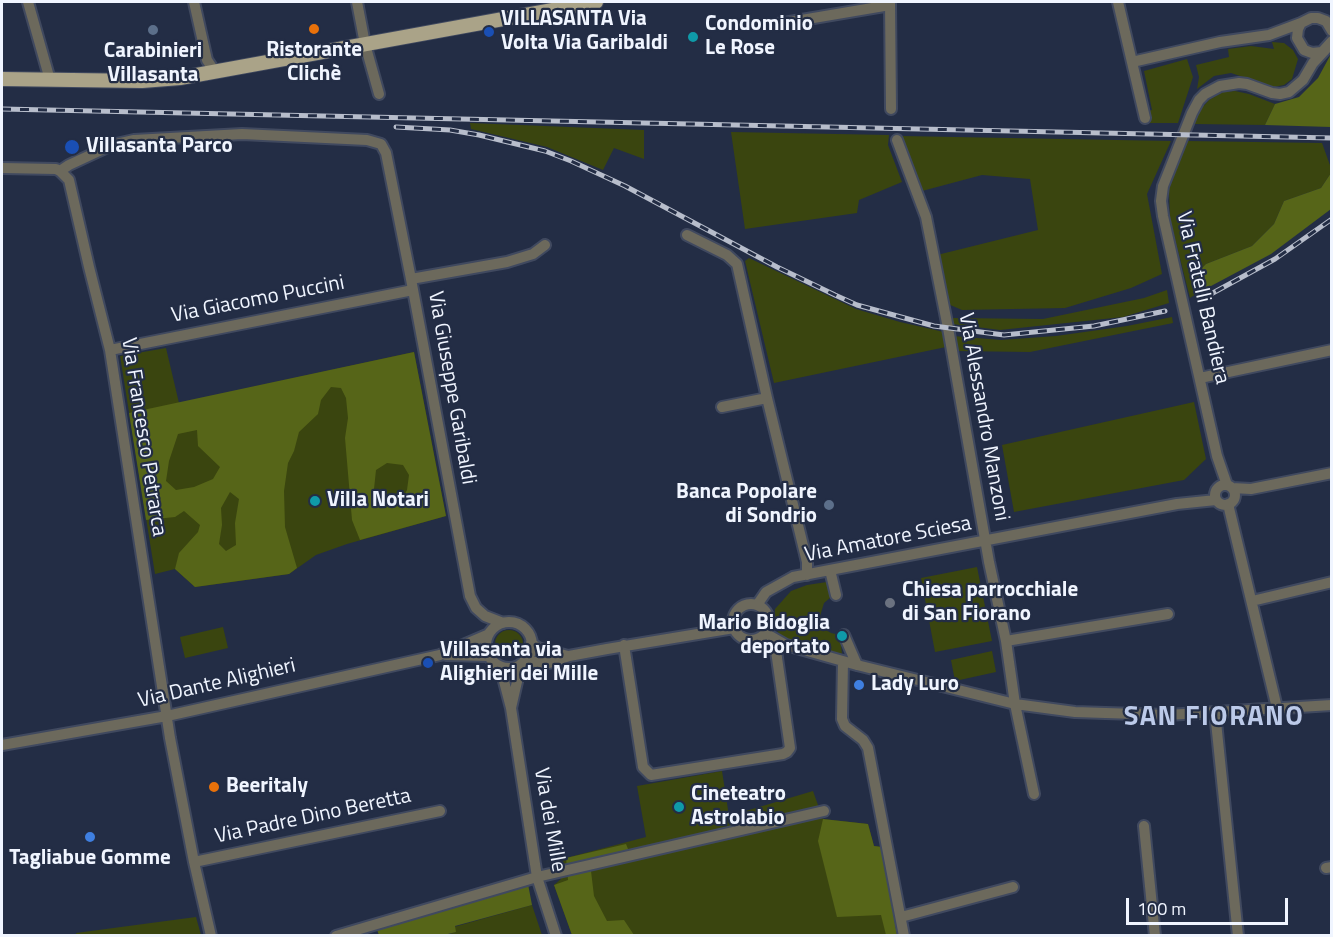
<!DOCTYPE html>
<meta charset="utf-8">
<style>
body{margin:0}
#map{position:relative;width:1333px;height:937px;overflow:hidden;background:#232d45;font-family:"Titillium Web",sans-serif}
canvas{display:block}
.frame{position:absolute;inset:0;border:3px solid #f0f5ff;pointer-events:none}
.scale{position:absolute;left:1126px;top:898px;width:162px;height:27px;box-sizing:border-box;border:3px solid #f0f5ff;border-top:0;padding-left:8px;font-size:18px;line-height:21px;white-space:nowrap;color:#f0f5ff;-webkit-text-stroke:4px #232d45;paint-order:stroke}
</style>
<div id="map">
<canvas width="1333" height="937"></canvas>
<div class="frame"></div>
<div class="scale">100 m</div>
</div>
<script>
const ctx = document.querySelector('canvas').getContext('2d');
ctx.lineJoin = 'round';
function paint(path, color) { ctx.fillStyle = color; ctx.fill(path, 'evenodd'); }
const poly = rows => new Path2D(rows.map(r => 'M' + r).join(''));
function trace(path, color, width, dash) { ctx.strokeStyle = color; ctx.lineWidth = width; ctx.lineCap = dash ? 'butt' : 'round'; ctx.setLineDash(dash || []); ctx.stroke(path); }
function label(font, color, halo, rows, align = 'center') {
  ctx.font = font + ' "Titillium Web",sans-serif'; ctx.lineWidth = 4.5; ctx.setLineDash([]); ctx.textBaseline = 'middle'; ctx.strokeStyle = halo; ctx.fillStyle = color; for (const [text, x, y, turn = 0] of rows) {
    ctx.save(); ctx.translate(x, y); ctx.rotate((+turn || 0) * Math.PI / 180); ctx.textAlign = isNaN(turn) ? turn : align; if (halo) ctx.strokeText(text, 0, 0); ctx.fillText(text, 0, 0); ctx.restore();
  }
}
const green = poly([
 [1272,42,1284,43,1293,50,1298,59,1292,79,1284,85,1274,87,1231,73,1214,76,1197,89,1199,77,1196,65,1229,57,1228,49,1251,46,1274,49],
 [1187,59,1193,77,1178,123,1149,123,1145,112,1152,110,1144,71],
 [1235,91,1249,94,1275,104,1265,125,1194,124,1200,110,1209,100,1223,92],
 [470,123,644,130,644,159,614,148,603,170,547,147,471,129],
 [731,132,889,135,888,145,902,182,859,200,857,213,745,229],
 [901,136,1171,141,1147,194,1162,274,1131,288,1065,308,962,310,948,304,937,255,1038,230,1030,179,982,175,922,191],
 [1187,141,1322,143,1331,168,1331,173,1321,188,1284,201,1274,224,1252,246,1206,264,1194,276,1196,294,1190,298,1170,219,1169,189],
 [749,258,856,309,900,322,944,332,946,347,774,383,745,261],
 [1167,290,1169,303,1123,317,1000,330,952,324,953,318,1043,319,1144,298],
 [1172,317,1173,323,1030,352,956,351,953,336,1001,340,1056,336,1127,326],
 [166,348,179,403,414,352,446,516,347,544,316,555,289,574,195,587,175,569,155,574,120,356],
 [1194,402,1206,459,1184,480,1014,512,1002,445],
 [977,567,992,641,935,652,921,578],
 [827,582,831,597,824,603,820,616,825,629,831,633,840,635,842,654,790,640,780,635,774,626,775,609,791,591,807,585],
 [223,627,228,648,185,658,180,637],
 '495 644a14 14 0 1 1 28 0a14 14 0 1 1-28 0Z',
 [992,651,996,672,955,681,951,660],
 [722,771,729,816,813,791,823,819,868,824,874,846,882,847,897,935,572,935,554,885,561,879,553,857,566,858,646,837,637,786],
 [532,905,542,935,444,936,455,932,454,927],
 [196,917,201,935,77,936,76,933]
]);
const forest = poly([
 [1331,54,1331,127,1265,125,1275,104,1299,97,1318,78],
 [1331,173,1331,209,1271,254,1196,294,1194,276,1206,264,1252,246,1274,224,1284,201,1321,188],
 [414,352,446,516,360,540,352,520,345,438,348,418,346,398,341,388,331,387,321,400,318,414,299,432,294,451,288,463,284,491,285,527,297,568,289,574,195,587,175,569,179,553,198,532,200,525,184,511,175,517,146,520,129,413],
 [197,430,198,446,220,467,213,479,194,487,176,490,166,481,169,461,178,434],
 [387,463,403,465,409,475,407,490,399,505,386,505,374,489,376,470],
 [230,492,239,499,235,523,236,545,226,551,219,544,222,525,221,508],
 [823,819,868,824,874,846,882,847,897,935,886,935,881,915,837,917,818,841],
 [626,844,632,859,591,871,594,896,607,921,624,920,634,935,572,935,554,885,568,880,566,858],
 [528,884,532,905,455,926,456,932,444,935,379,935,377,930]
]);
const minor = poly([
 [28,2,50,80],
 [194,2,207,60,215,72],
 [357,2,365,44,379,94],
 [890,2,891,109],
 [1118,2,1145,118],
 [778,24,890,5],
 [1332,31,1326,21,1318,18,1311,18,1301,23,1298,29,1297,38,1304,50,1312,53,1322,52,1332,41],
 [1132,62,1220,42,1269,35,1301,23],
 [897,140,926,217,948,328,989,562,1006,641,1015,704,1034,794],
 [2,168,56,169,60,171,69,165,112,145,134,140,242,134,367,140,381,144,386,153,411,279,470,596,476,608,485,616,503,623],
 [60,171,69,180,89,267,110,350,170,738,194,862,211,936],
 [687,235,727,255,737,264,767,398,807,562,807,575],
 [411,279,507,262,533,254,545,245],
 [110,350,413,290],
 [1200,378,1332,350],
 [722,407,767,398],
 [1227,485,1217,456,1163,216,1161,201,1163,186,1192,113,1199,100,1205,94,1220,86,1239,83,1247,84,1272,93,1280,94,1289,92,1303,80,1313,63,1326,49],
 '1215 495a10 10 0 1 1 20 0a10 10 0 1 1-20 0Z',
 [1232,488,1251,489,1332,473],
 [1228,504,1277,708],
 [830,570,836,595],
 [1252,601,1332,582],
 '733 622a18 18 0 1 1 36 0a18 18 0 1 1-36 0Z',
 [757,605,766,592,793,577,1177,504,1216,500],
 '486 645a23 23 0 1 1 46 0a23 23 0 1 1-46 0Z',
 [765,633,786,645,857,665,1015,704,1075,712,1167,715,1332,705],
 [844,635,857,665],
 [1006,641,1168,614],
 [531,643,538,648,568,656],
 [624,645,643,767,651,775,783,754,787,752,790,748,776,651,778,641],
 [446,655,489,656],
 [524,661,549,663,569,656,607,649,734,628],
 [843,661,842,719,845,726,863,740,868,748,904,936],
 [500,666,511,708,537,877,556,936],
 [511,708,521,664],
 [1215,712,1238,936],
 [2,745,167,716,440,655,489,634],
 [1144,826,1155,936],
 [194,862,440,811],
 [1326,868,1332,867],
 [901,917,1013,887],
 [336,936,537,877,824,811]
]);
const major = poly([
 [2,79,142,81,180,78,596,2]
]);
const rail = poly([
 [2,109,1332,138],
 [396,127,450,130,479,135,545,151,571,161,625,186,777,267,835,295,857,305,934,326,1004,335,1094,326,1165,311],
 [1200,300,1275,259,1332,219]
]);
const markers = [
 [314,29,6,"#e8710a"],
 [153,30,6,"#5c6f8a"],
 [489,32,6,"#1a4fb4"],
 [693,37,6,"#0f9aa8"],
 [72,147,8,"#1a4fb4"],
 [315,501,6,"#0f9aa8"],
 [829,505,6,"#5c6f8a"],
 [890,603,6,"#6b7280"],
 [842,636,6,"#0f9aa8"],
 [428,663,6,"#1a4fb4"],
 [859,685,6,"#3f7fe0"],
 [214,787,6,"#e8710a"],
 [679,807,6,"#0f9aa8"],
 [90,837,6,"#3f7fe0"]
];
const poiNames = [
 ["VILLASANTA Via",501,20],
 ["Volta Via Garibaldi",501,44],
 ["Condominio",705,25],
 ["Le Rose",705,49],
 ["Ristorante",314,51,"center"],
 ["Clichè",314,75,"center"],
 ["Carabinieri",153,52,"center"],
 ["Villasanta",153,76,"center"],
 ["Villasanta Parco",86,147],
 ["Banca Popolare",817,493,"right"],
 ["di Sondrio",817,517,"right"],
 ["Villa Notari",327,501],
 ["Chiesa parrocchiale",902,591],
 ["di San Fiorano",902,615],
 ["Mario Bidoglia",830,624,"right"],
 ["deportato",830,648,"right"],
 ["Villasanta via",440,651],
 ["Alighieri dei Mille",440,675],
 ["Lady Luro",871,685],
 ["Beeritaly",226,787],
 ["Cineteatro",691,795],
 ["Astrolabio",691,819],
 ["Tagliabue Gomme",90,859,"center"]
];
const streetNames = [
 ["Via Fratelli Bandiera",1202,298,77],
 ["Via Giacomo Puccini",258,300,-11],
 ["Via Giuseppe Garibaldi",451,388,80],
 ["Via Alessandro Manzoni",983,417,80],
 ["Via Francesco Petrarca",143,437,81],
 ["Via Amatore Sciesa",888,540,-11],
 ["Via Dante Alighieri",217,684,-13],
 ["Via Padre Dino Beretta",313,817,-12],
 ["Via dei Mille",549,820,80]
];
const districtNames = [
 ["SAN FIORANO",1214,718]
];
paint(green, '#3a450f');
paint(forest, '#566518');
trace(minor, '#40495f', 14);
trace(major, '#40495f', 16);
trace(minor, '#6c695c', 10);
trace(major, '#aaa388', 14);
trace(rail, '#b7bdcb', 5);
trace(rail, '#232d45', 3, [9]);
for (const [x, y, r, color] of markers) { const dot = new Path2D(); dot.arc(x, y, r, 0, 2 * Math.PI); ctx.fillStyle = color; ctx.fill(dot); trace(dot, '#232d45', 2); }
label('bold 21px', '#f0f5ff', '#232d45', poiNames, 'left');
label('21px', '#f0f5ff', '#232d45', streetNames);
ctx.letterSpacing = '1.5px';
label('bold 27px', '#bccae9', '#232d45', districtNames);
ctx.letterSpacing = '0px';
</script>
